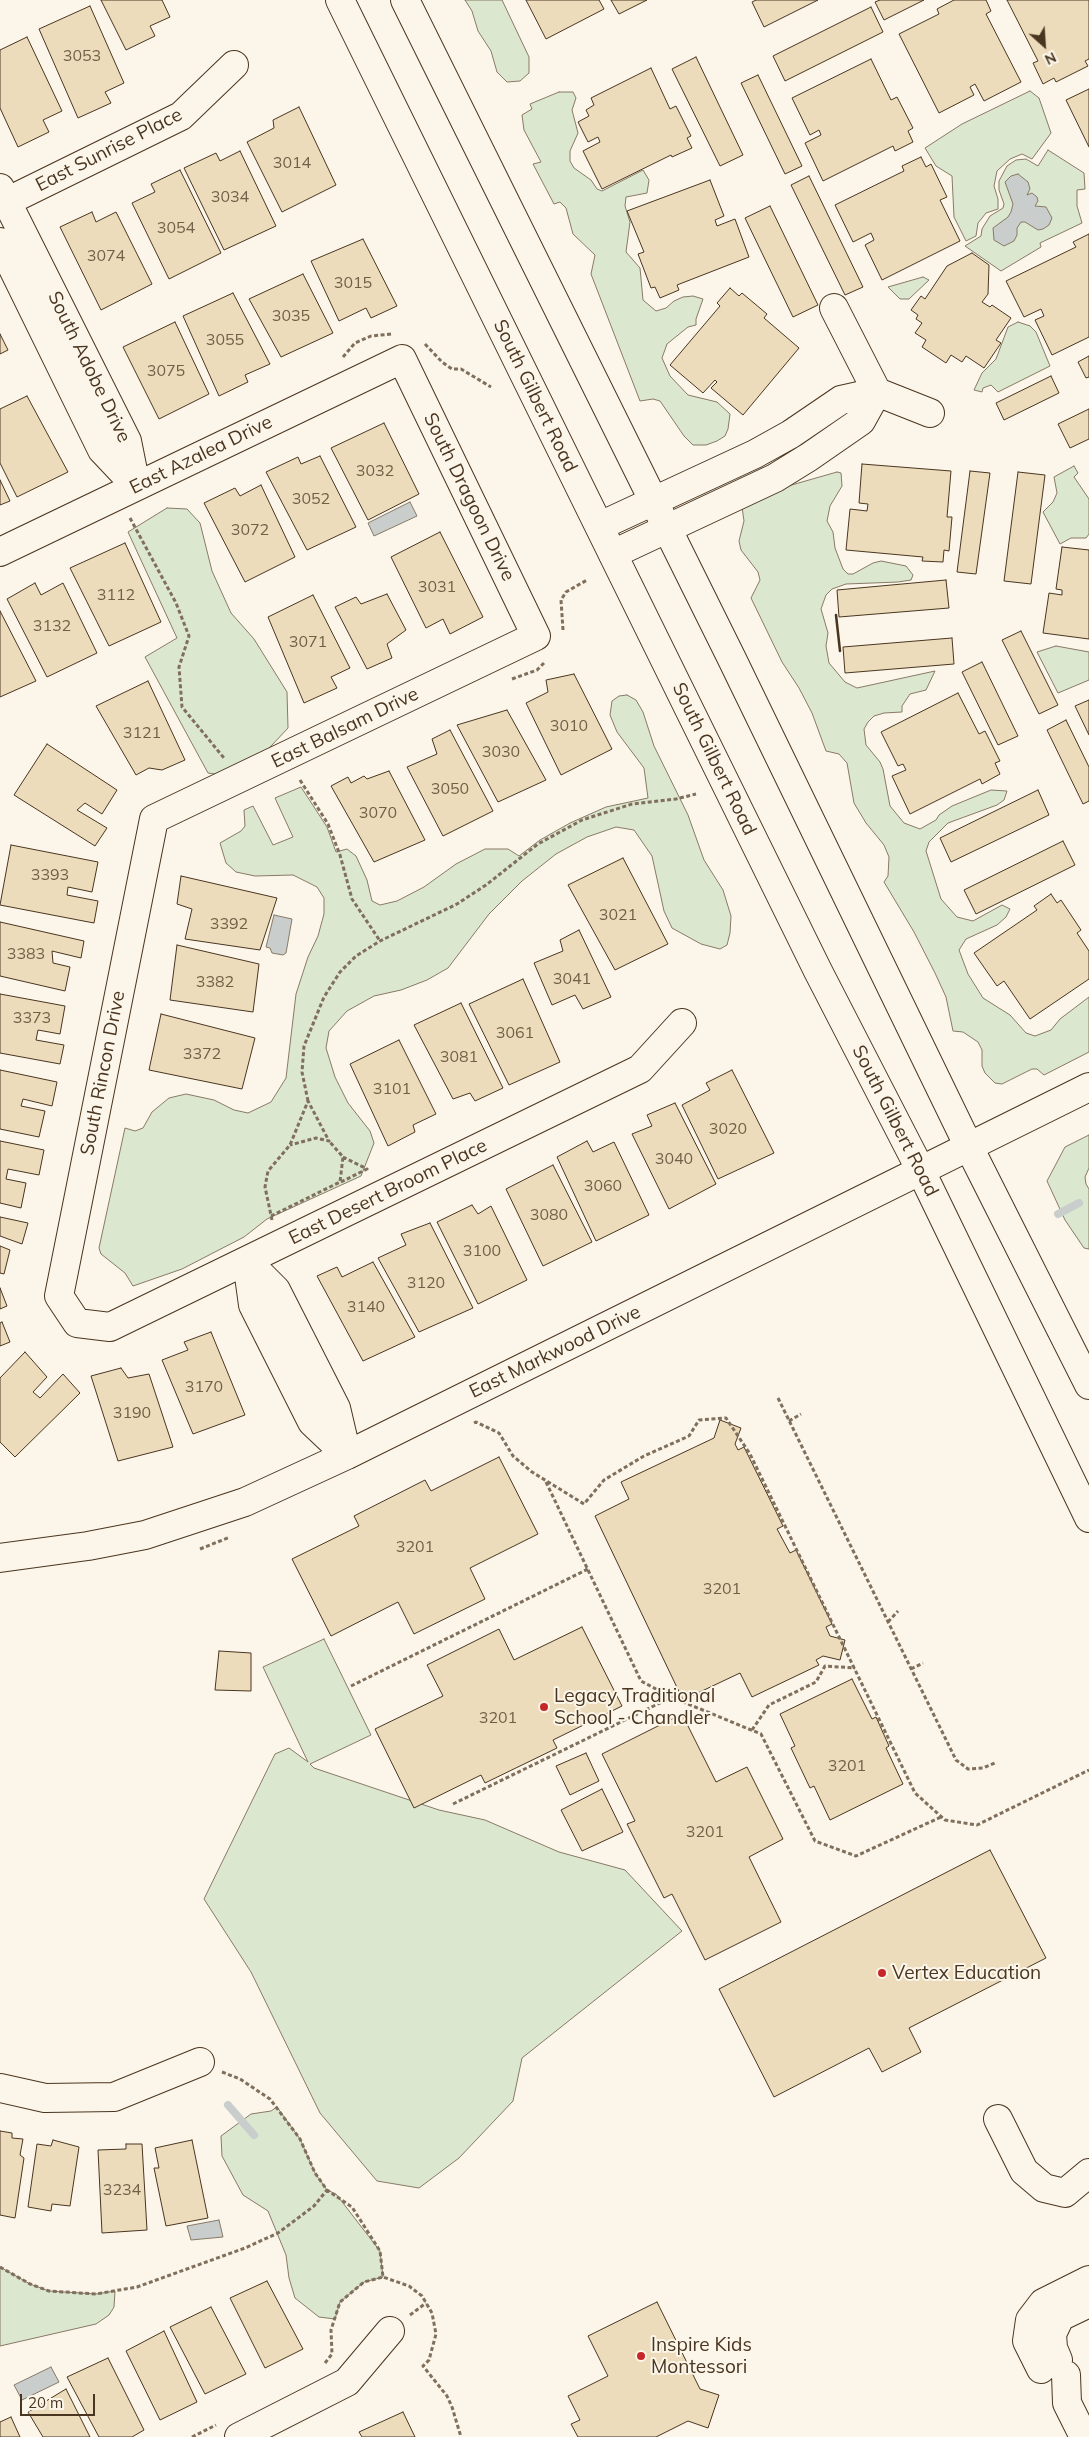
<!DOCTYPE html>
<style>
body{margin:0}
#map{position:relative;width:1089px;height:2437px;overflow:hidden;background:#fbf6e9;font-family:Mulish,sans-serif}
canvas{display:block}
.north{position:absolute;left:1019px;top:20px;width:50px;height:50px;-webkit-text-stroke:4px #fbf6e9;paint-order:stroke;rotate:154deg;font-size:14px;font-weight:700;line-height:20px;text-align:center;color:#4a3520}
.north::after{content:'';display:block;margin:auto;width:18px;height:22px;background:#4a3520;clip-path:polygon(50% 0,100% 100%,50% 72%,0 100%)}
.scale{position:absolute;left:20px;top:2394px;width:75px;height:22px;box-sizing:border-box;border:2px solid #4a3520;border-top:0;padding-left:6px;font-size:15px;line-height:18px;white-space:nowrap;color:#4a3520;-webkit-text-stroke:4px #fbf6e9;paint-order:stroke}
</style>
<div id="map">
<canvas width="1089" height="2437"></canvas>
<div class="north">N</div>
<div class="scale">20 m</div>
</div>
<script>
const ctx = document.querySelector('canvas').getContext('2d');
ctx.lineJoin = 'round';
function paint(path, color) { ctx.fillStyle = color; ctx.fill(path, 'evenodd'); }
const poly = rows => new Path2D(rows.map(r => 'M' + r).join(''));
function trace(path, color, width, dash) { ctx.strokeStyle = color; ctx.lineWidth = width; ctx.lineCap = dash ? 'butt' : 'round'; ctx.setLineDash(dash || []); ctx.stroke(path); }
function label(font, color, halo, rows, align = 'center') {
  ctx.font = font + ' Mulish,sans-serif'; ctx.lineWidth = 4; ctx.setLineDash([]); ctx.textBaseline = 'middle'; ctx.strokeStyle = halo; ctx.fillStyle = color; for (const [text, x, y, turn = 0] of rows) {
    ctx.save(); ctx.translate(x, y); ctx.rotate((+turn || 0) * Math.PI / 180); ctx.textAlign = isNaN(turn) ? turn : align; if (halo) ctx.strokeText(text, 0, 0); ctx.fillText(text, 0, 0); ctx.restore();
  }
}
const green = poly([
 [465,0,502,0,529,57,529,73,520,81,507,82,497,72,491,51,478,31,472,11,465,0],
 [1030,91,1039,98,1051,133,1032,159,1022,154,1010,159,997,171,994,186,998,199,998,209,986,213,978,223,976,236,966,241,954,217,952,176,936,166,925,148,962,124,1030,91],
 [559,92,573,92,576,98,572,110,578,133,570,151,570,161,574,168,591,180,597,189,602,191,643,170,649,180,647,193,626,197,625,206,630,222,626,252,640,268,643,300,656,311,666,308,674,301,683,297,693,296,703,299,696,319,696,325,688,327,667,344,662,358,670,376,688,395,717,402,730,414,728,429,725,436,717,441,706,445,693,445,684,436,660,401,653,399,640,401,591,274,595,255,573,234,566,208,560,202,554,204,533,164,541,162,524,130,522,115,532,109,530,104,559,92],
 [1048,150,1084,173,1085,189,1077,190,1077,206,1082,223,1040,243,1041,247,1001,271,965,246,981,236,982,229,990,216,1003,208,1004,204,999,190,999,181,1007,166,1016,160,1026,159,1038,166,1048,150],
 [923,277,929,280,909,299,900,299,888,287,923,277],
 [1018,322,1030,326,1036,332,1050,366,998,392,991,385,983,388,982,392,974,390,982,373,996,359,1008,327,1018,322],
 [1074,466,1078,473,1074,477,1089,499,1089,534,1086,538,1071,538,1060,544,1043,512,1053,502,1057,493,1054,477,1074,466],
 [837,472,841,473,842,486,830,506,827,521,833,532,835,548,843,569,848,574,853,574,873,563,881,561,906,566,913,575,911,580,898,582,846,584,832,589,826,595,821,609,828,633,826,646,829,663,845,682,857,688,935,671,926,690,910,694,902,706,902,712,884,713,874,716,868,722,864,729,866,745,880,762,883,769,890,806,904,823,920,829,936,820,939,815,952,806,991,790,1007,791,1004,800,997,805,948,823,929,842,926,851,941,899,957,917,973,921,1002,905,1010,909,1006,917,997,925,966,939,959,950,968,974,983,998,1010,1015,1026,1033,1035,1036,1051,1030,1060,1019,1089,997,1089,1052,1044,1075,1037,1069,1032,1069,1002,1084,995,1083,985,1073,982,1066,982,1050,978,1042,963,1032,953,1031,946,997,935,973,914,932,884,882,888,876,889,857,884,845,866,823,854,803,847,763,839,754,826,751,812,713,799,688,782,662,751,598,760,580,758,572,741,550,739,541,744,521,742,507,788,486,837,472],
 [167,508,187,509,200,523,212,571,231,613,254,639,287,692,288,728,241,778,208,773,145,657,177,638,128,532,167,508],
 [1056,646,1089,652,1089,680,1058,693,1037,652,1056,646],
 [627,695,636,700,643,712,654,746,688,815,704,860,723,890,731,916,730,933,727,945,720,949,701,944,672,928,664,911,652,856,634,830,616,827,587,837,556,854,522,881,489,914,448,968,427,980,401,990,374,996,347,1011,329,1031,326,1048,335,1077,348,1103,370,1131,374,1143,361,1176,267,1219,244,1237,182,1269,133,1286,125,1273,101,1254,99,1248,125,1128,135,1131,143,1128,152,1112,169,1098,186,1094,214,1100,234,1110,248,1113,271,1102,286,1078,296,994,308,957,318,936,324,914,324,898,317,887,293,875,255,876,236,872,226,863,220,843,241,831,245,826,244,810,253,806,273,845,293,837,275,798,301,787,327,827,336,852,347,849,356,856,367,880,372,901,380,905,397,901,424,887,456,864,485,849,508,849,519,856,540,840,570,823,606,807,648,798,644,768,617,732,610,715,612,701,619,696,627,695],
 [1089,1135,1089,1168,1085,1177,1086,1184,1089,1189,1089,1249,1084,1248,1065,1220,1047,1181,1065,1147,1089,1135],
 [324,1639,371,1735,310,1764,314,1768,439,1810,485,1820,559,1852,625,1870,682,1931,522,2058,513,2101,459,2158,419,2188,377,2181,320,2113,251,1972,204,1899,275,1754,289,1748,308,1762,263,1667,324,1639],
 [277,2107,300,2139,315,2173,327,2190,336,2194,380,2251,383,2277,364,2282,340,2302,335,2319,319,2317,295,2298,289,2278,286,2255,268,2211,243,2195,222,2156,221,2136,251,2114,271,2111,277,2107],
 [0,2267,30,2284,49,2291,96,2294,115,2291,114,2307,109,2315,96,2324,0,2346,0,2267]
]);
const water = poly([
 [1018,174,1028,182,1030,189,1027,195,1032,193,1037,197,1038,201,1035,206,1046,207,1052,218,1049,225,1043,229,1038,230,1025,222,1021,222,1017,228,1017,235,1014,241,1004,246,994,240,993,228,1008,217,1011,212,1013,204,1005,182,1011,176,1018,174],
 [410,502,417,516,374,536,368,523,410,502],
 [274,915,292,919,286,953,283,955,272,953,270,948,266,947,274,915],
 [219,2220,223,2237,191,2240,187,2226,219,2220],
 [51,2367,59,2382,22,2400,14,2385,51,2367]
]);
const stream = poly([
 [1058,1214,1079,1203],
 [228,2105,254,2135]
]);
const building = poly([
 [101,0,162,0,170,17,150,26,155,36,126,50,101,0],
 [526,0,599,0,604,9,546,39,526,0],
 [611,0,647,0,619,14,611,0],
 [756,0,818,0,764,27,752,2,756,0],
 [880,0,924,0,884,20,875,2,880,0],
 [954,0,986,0,991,11,986,14,1021,82,984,101,975,84,970,87,974,95,939,113,899,34,939,14,937,9,954,0],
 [1007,0,1089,0,1089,59,1085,61,1088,66,1056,82,1054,78,1043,84,1033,63,1038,61,1007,0],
 [90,6,124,83,105,92,111,103,78,118,39,29,90,6],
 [871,7,883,32,785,81,773,56,871,7],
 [27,37,62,111,43,120,49,132,18,147,0,108,0,50,27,37],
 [696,57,743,155,720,166,672,69,696,57],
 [871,59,891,100,897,97,913,128,908,131,913,142,895,151,893,146,823,181,805,143,821,135,819,130,810,135,792,98,871,59],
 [651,68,670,109,676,106,691,136,687,138,692,148,672,157,671,155,602,189,583,151,600,142,598,137,588,142,578,122,589,116,586,110,594,105,591,98,651,68],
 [758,75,802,166,785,174,741,83,758,75],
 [1089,89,1089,147,1066,100,1089,89],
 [299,107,336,185,282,212,247,142,274,128,273,120,299,107],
 [240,151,276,226,224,250,184,168,216,153,220,161,240,151],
 [921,157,926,167,931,164,947,197,940,200,960,241,882,280,865,245,874,240,871,233,853,242,835,205,904,171,902,166,921,157],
 [180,170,221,253,169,279,132,203,155,192,151,184,180,170],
 [809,176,863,287,845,295,791,185,809,176],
 [710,180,724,216,715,220,717,226,735,219,749,257,677,285,679,290,660,298,655,287,651,288,638,254,644,252,627,211,710,180],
 [770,206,818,305,793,317,745,218,770,206],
 [92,212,96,222,116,212,152,284,101,310,60,227,92,212],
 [1089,234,1089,337,1052,355,1035,320,1044,316,1041,309,1024,317,1006,281,1076,247,1073,242,1089,234],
 [363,239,397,306,371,318,366,308,339,321,311,261,363,239],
 [972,253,989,265,988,294,982,302,990,307,992,305,1011,318,996,340,1001,343,984,368,966,356,962,362,951,355,946,363,922,347,926,340,915,333,922,323,916,319,918,315,911,310,921,296,925,299,947,266,972,253],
 [303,274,333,333,281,357,249,299,303,274],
 [730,288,739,296,742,293,767,314,764,318,799,348,743,415,711,388,717,382,715,380,703,393,670,365,720,306,717,303,730,288],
 [233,293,270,364,245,375,248,382,219,396,183,316,233,293],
 [175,322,209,394,159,419,123,347,175,322],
 [0,334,8,350,0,354,0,334],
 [1089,356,1089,377,1086,378,1078,362,1089,356],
 [1051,376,1059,393,1004,420,996,403,1051,376],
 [27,396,68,472,17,497,0,463,0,409,27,396],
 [1089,409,1089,439,1070,448,1058,424,1089,409],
 [384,423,419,494,368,520,331,448,384,423],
 [320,456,356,527,307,550,266,472,298,457,301,464,320,456],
 [862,464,951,471,947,517,952,517,949,551,944,550,943,562,922,561,923,557,846,550,850,509,867,511,868,504,859,503,862,464],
 [970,471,990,473,976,574,957,572,970,471],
 [1018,472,1045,475,1031,584,1004,581,1018,472],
 [0,480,10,501,0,505,0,480],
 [261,485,295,557,245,582,204,503,235,488,240,496,261,485],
 [440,532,483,617,450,634,443,619,426,628,391,557,440,532],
 [125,543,161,622,109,646,70,568,125,543],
 [1062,547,1089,550,1089,639,1043,633,1049,593,1062,595,1062,590,1056,589,1062,547],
 [946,580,949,608,839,617,837,590,946,580],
 [35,583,41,595,63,583,97,653,47,677,7,599,35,583],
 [387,594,406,630,387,644,392,658,367,669,335,607,356,597,361,604,387,594],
 [313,595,350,668,331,677,337,688,304,703,268,617,313,595],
 [0,611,36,681,0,697,0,611],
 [1021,631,1058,705,1039,714,1002,640,1021,631],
 [952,638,954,664,845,673,843,647,952,638],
 [982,662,1018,736,998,745,962,672,982,662],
 [574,674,612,749,561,775,526,703,548,692,546,680,574,674],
 [148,681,185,760,162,770,149,768,136,775,96,706,148,681],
 [958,693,979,734,985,731,1000,761,995,763,1000,774,982,784,980,779,910,814,892,776,906,770,903,764,898,766,881,732,958,693],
 [1089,700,1089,735,1075,706,1089,700],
 [507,710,546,780,498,802,457,725,507,710],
 [1066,720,1089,767,1089,801,1083,804,1047,730,1066,720],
 [450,730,493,811,443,836,407,767,437,754,432,739,450,730],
 [47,744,117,790,102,814,85,803,77,810,107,828,95,846,14,795,47,744],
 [389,771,425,840,374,862,331,786,348,777,351,783,364,776,367,779,389,771],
 [1038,790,1049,815,951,862,940,838,1038,790],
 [1063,841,1075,865,976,914,964,890,1063,841],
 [11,845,98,862,92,892,68,887,67,895,98,901,94,923,0,905,11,845],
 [623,858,668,944,615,970,568,885,623,858],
 [181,876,277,898,260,950,185,939,192,909,177,904,181,876],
 [1051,894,1057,903,1061,900,1081,930,1077,933,1089,951,1089,979,1030,1019,1004,981,997,986,974,953,1037,910,1034,906,1051,894],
 [0,922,84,941,81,958,52,951,53,963,70,967,65,991,0,976,0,922],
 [579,930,611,997,583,1009,575,995,552,1005,534,963,563,951,560,940,579,930],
 [177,945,259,964,253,1012,170,1000,177,945],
 [523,979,560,1062,509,1085,469,1004,523,979],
 [0,994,65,1006,60,1034,38,1030,36,1040,64,1045,60,1064,0,1053,0,994],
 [461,1003,503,1088,475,1101,470,1093,453,1099,414,1025,461,1003],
 [161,1014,255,1038,242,1089,149,1070,161,1014],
 [399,1040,436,1114,413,1125,415,1132,388,1146,350,1064,399,1040],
 [0,1070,57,1082,52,1106,23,1099,21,1106,45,1111,39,1137,0,1129,0,1070],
 [732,1070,774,1153,718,1179,682,1105,710,1090,706,1083,732,1070],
 [675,1103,716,1184,669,1209,632,1134,652,1126,647,1115,675,1103],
 [0,1141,44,1150,39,1175,8,1169,6,1179,26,1183,21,1208,0,1203,0,1141],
 [587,1141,593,1152,614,1142,649,1215,596,1241,557,1157,587,1141],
 [553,1165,592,1242,543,1266,506,1189,553,1165],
 [472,1205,478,1214,491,1206,527,1280,478,1304,437,1222,472,1205],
 [0,1217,28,1223,22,1244,0,1236,0,1217],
 [430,1223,473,1308,419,1332,378,1258,406,1245,401,1234,430,1223],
 [0,1246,10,1250,4,1274,0,1273,0,1246],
 [373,1262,415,1337,363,1361,317,1276,337,1267,342,1277,373,1262],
 [0,1288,7,1306,0,1309,0,1288],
 [2,1322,10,1342,0,1346,0,1323,2,1322],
 [211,1332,245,1415,193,1434,162,1360,188,1350,184,1342,211,1332],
 [25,1352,47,1377,33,1392,40,1398,63,1374,80,1393,15,1457,0,1442,0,1378,25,1352],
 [121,1368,128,1378,149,1374,173,1447,118,1461,91,1376,121,1368],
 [720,1420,741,1428,735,1444,738,1450,744,1447,783,1526,777,1529,790,1553,796,1550,832,1624,826,1627,830,1636,845,1640,840,1660,823,1656,816,1660,819,1665,752,1697,740,1673,683,1700,595,1516,629,1499,621,1482,714,1438,720,1420],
 [499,1457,538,1534,470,1568,485,1599,414,1634,398,1602,331,1636,292,1559,359,1526,354,1516,425,1480,431,1491,499,1457],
 [582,1627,622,1706,553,1740,557,1748,485,1783,481,1775,414,1808,375,1729,443,1696,427,1665,499,1629,514,1660,582,1627],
 [219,1651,251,1653,251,1691,215,1690,219,1651],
 [852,1679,872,1719,876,1717,889,1746,886,1748,903,1784,830,1820,814,1786,810,1788,791,1748,795,1746,780,1714,852,1679],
 [682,1714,716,1782,747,1767,783,1839,749,1857,781,1922,705,1960,672,1894,664,1898,627,1824,635,1821,602,1754,682,1714],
 [586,1753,599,1781,570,1795,556,1766,586,1753],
 [602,1789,623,1832,582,1851,561,1810,602,1789],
 [990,1850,1046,1958,909,2028,921,2052,882,2072,869,2048,774,2097,719,1989,990,1850],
 [0,2131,12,2133,12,2138,23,2139,20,2155,24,2158,15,2218,0,2215,0,2131],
 [53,2140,79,2147,70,2206,52,2204,51,2211,28,2207,37,2144,51,2146,53,2140],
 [192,2140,208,2218,166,2226,154,2168,159,2168,155,2148,192,2140],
 [126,2144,142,2144,147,2230,102,2233,98,2150,126,2149,126,2144],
 [267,2281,303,2349,265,2368,230,2298,267,2281],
 [657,2302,700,2389,719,2395,708,2428,688,2421,656,2437,578,2437,571,2424,580,2420,568,2396,608,2376,588,2336,657,2302],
 [211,2307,246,2374,205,2394,170,2327,211,2307],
 [164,2331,197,2402,160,2420,126,2351,164,2331],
 [108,2358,144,2430,132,2437,99,2437,67,2377,108,2358],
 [66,2389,90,2437,43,2437,28,2412,66,2389],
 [403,2412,415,2437,362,2437,359,2432,403,2412],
 [11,2417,20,2437,0,2437,0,2422,11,2417]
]);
const path = poly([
 [425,344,442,362,452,369,461,369,491,387],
 [343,357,355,343,371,336,391,334],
 [130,518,176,603,189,636,179,667,182,707,224,758],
 [563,630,561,600,566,592,587,580],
 [512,679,537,670,544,663],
 [300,780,328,824,340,855,352,899,380,941],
 [308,1101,302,1072,304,1046,324,997,340,972,356,956,380,941,457,904,486,885,538,844,582,820,632,804,676,799,696,794],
 [341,1182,367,1169,343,1157],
 [271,1216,340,1182,343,1157,329,1141],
 [272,1220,265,1187,268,1171,290,1145,308,1101,329,1141,316,1138,290,1145],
 [778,1398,956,1760,968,1769,983,1768,995,1763],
 [789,1421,801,1414],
 [474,1423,476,1422,499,1433,513,1456,532,1472,584,1504,604,1480,644,1456,689,1436,699,1420,726,1418,750,1454,915,1793,945,1820,977,1825,1089,1770],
 [546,1482,641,1681,671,1697,761,1734,815,1841,856,1856,941,1817],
 [200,1549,230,1537],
 [888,1622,898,1611],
 [911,1669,923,1663],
 [351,1686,588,1569],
 [752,1730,769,1705,816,1682,825,1666,855,1668],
 [453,1804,670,1698],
 [222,2072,240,2079,270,2099,300,2139,315,2173,327,2190,352,2207,380,2251,383,2277,409,2286,422,2296,432,2313,436,2334,429,2360,423,2366,447,2396,452,2407,461,2437],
 [0,2267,30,2284,49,2291,96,2294,137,2287,245,2248,278,2233,314,2206,327,2190],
 [410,2315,426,2303],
 [325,2363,332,2354,331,2330,340,2302,364,2282,383,2277],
 [192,2437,216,2425]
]);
const minor = poly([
 [0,188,127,441,136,486],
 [0,205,181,116,234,65],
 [0,242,102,450,136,486],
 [834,308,877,392],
 [600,526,755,454,791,434,841,400,877,392,930,413],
 [0,552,402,359,536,636,154,819,59,1296,77,1323,110,1327,640,1069,682,1023],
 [613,554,775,478,809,457,861,421,877,392],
 [247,1261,253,1305,312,1422,347,1455],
 [247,1261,276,1290,336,1408,347,1455],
 [0,1558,88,1546,145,1535,245,1502,347,1455,1089,1087],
 [0,2088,45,2098,114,2097,200,2062],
 [998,2119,1024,2171,1044,2188,1065,2193,1089,2173],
 [1058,2360,1053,2348,1052,2334,1060,2317,1089,2303],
 [1041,2369,1027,2341,1030,2320,1043,2303,1089,2280],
 [1066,2375,1067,2403,1084,2437],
 [239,2437,347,2382,390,2331]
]);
const major = poly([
 [340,0,818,971,921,1171,1089,1518],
 [405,0,731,657,969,1147,1089,1385]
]);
const wall = poly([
 [836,615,840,651]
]);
const markers = [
 [544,1707,5,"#c62828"],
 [882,1973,5,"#c62828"],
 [641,2356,5,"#c62828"]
];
const numberNames = [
 ["3053",82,56],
 ["3014",292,163],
 ["3034",230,197],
 ["3054",176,228],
 ["3074",106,256],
 ["3015",353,283],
 ["3035",291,316],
 ["3055",225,340],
 ["3075",166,371],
 ["3032",375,471],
 ["3052",311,499],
 ["3072",250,530],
 ["3031",437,587],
 ["3112",116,595],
 ["3132",52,626],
 ["3071",308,642],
 ["3010",569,726],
 ["3121",142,733],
 ["3030",501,752],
 ["3050",450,789],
 ["3070",378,813],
 ["3393",50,875],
 ["3021",618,915],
 ["3392",229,924],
 ["3383",26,954],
 ["3041",572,979],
 ["3382",215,982],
 ["3373",32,1018],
 ["3061",515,1033],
 ["3372",202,1054],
 ["3081",459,1057],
 ["3101",392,1089],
 ["3020",728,1129],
 ["3040",674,1159],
 ["3060",603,1186],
 ["3080",549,1215],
 ["3100",482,1251],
 ["3120",426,1283],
 ["3140",366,1307],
 ["3170",204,1387],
 ["3190",132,1413],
 ["3201",415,1547],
 ["3201",722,1589],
 ["3201",498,1718],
 ["3201",847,1766],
 ["3201",705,1832],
 ["3234",122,2190]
];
const streetNames = [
 ["East Sunrise Place",109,150,-27],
 ["South Adobe Drive",89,367,64],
 ["South Gilbert Road",535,396,64],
 ["East Azalea Drive",201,455,-26],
 ["South Dragoon Drive",469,497,64],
 ["East Balsam Drive",345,728,-26],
 ["South Gilbert Road",714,759,64],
 ["South Rincon Drive",103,1073,-79],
 ["South Gilbert Road",895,1121,63],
 ["East Desert Broom Place",388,1192,-26],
 ["East Markwood Drive",555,1352,-26]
];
const poiNames = [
 ["Legacy Traditional",554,1696],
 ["School - Chandler",554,1718],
 ["Vertex Education",892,1973],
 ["Inspire Kids",651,2345],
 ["Montessori",651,2367]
];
paint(green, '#dce7d0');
trace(green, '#887966', 1);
paint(water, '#c9cecd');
trace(water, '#887966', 1);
trace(stream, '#c9cecd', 8);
paint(building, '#ecdcbc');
trace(building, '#4a3520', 1);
trace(minor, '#4a3520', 30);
trace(major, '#4a3520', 30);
trace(path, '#7f6f5c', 3, [4, 2.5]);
trace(minor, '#fbf6e9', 28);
trace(major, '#fbf6e9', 28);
trace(wall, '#4a3520', 2.5);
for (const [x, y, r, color] of markers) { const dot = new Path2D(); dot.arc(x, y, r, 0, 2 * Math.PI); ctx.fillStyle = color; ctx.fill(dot); trace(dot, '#fbf6e9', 2); }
label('16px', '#725f47', null, numberNames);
label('19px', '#4a3520', '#fbf6e9', streetNames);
label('19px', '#4a3520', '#fbf6e9', poiNames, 'left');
</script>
